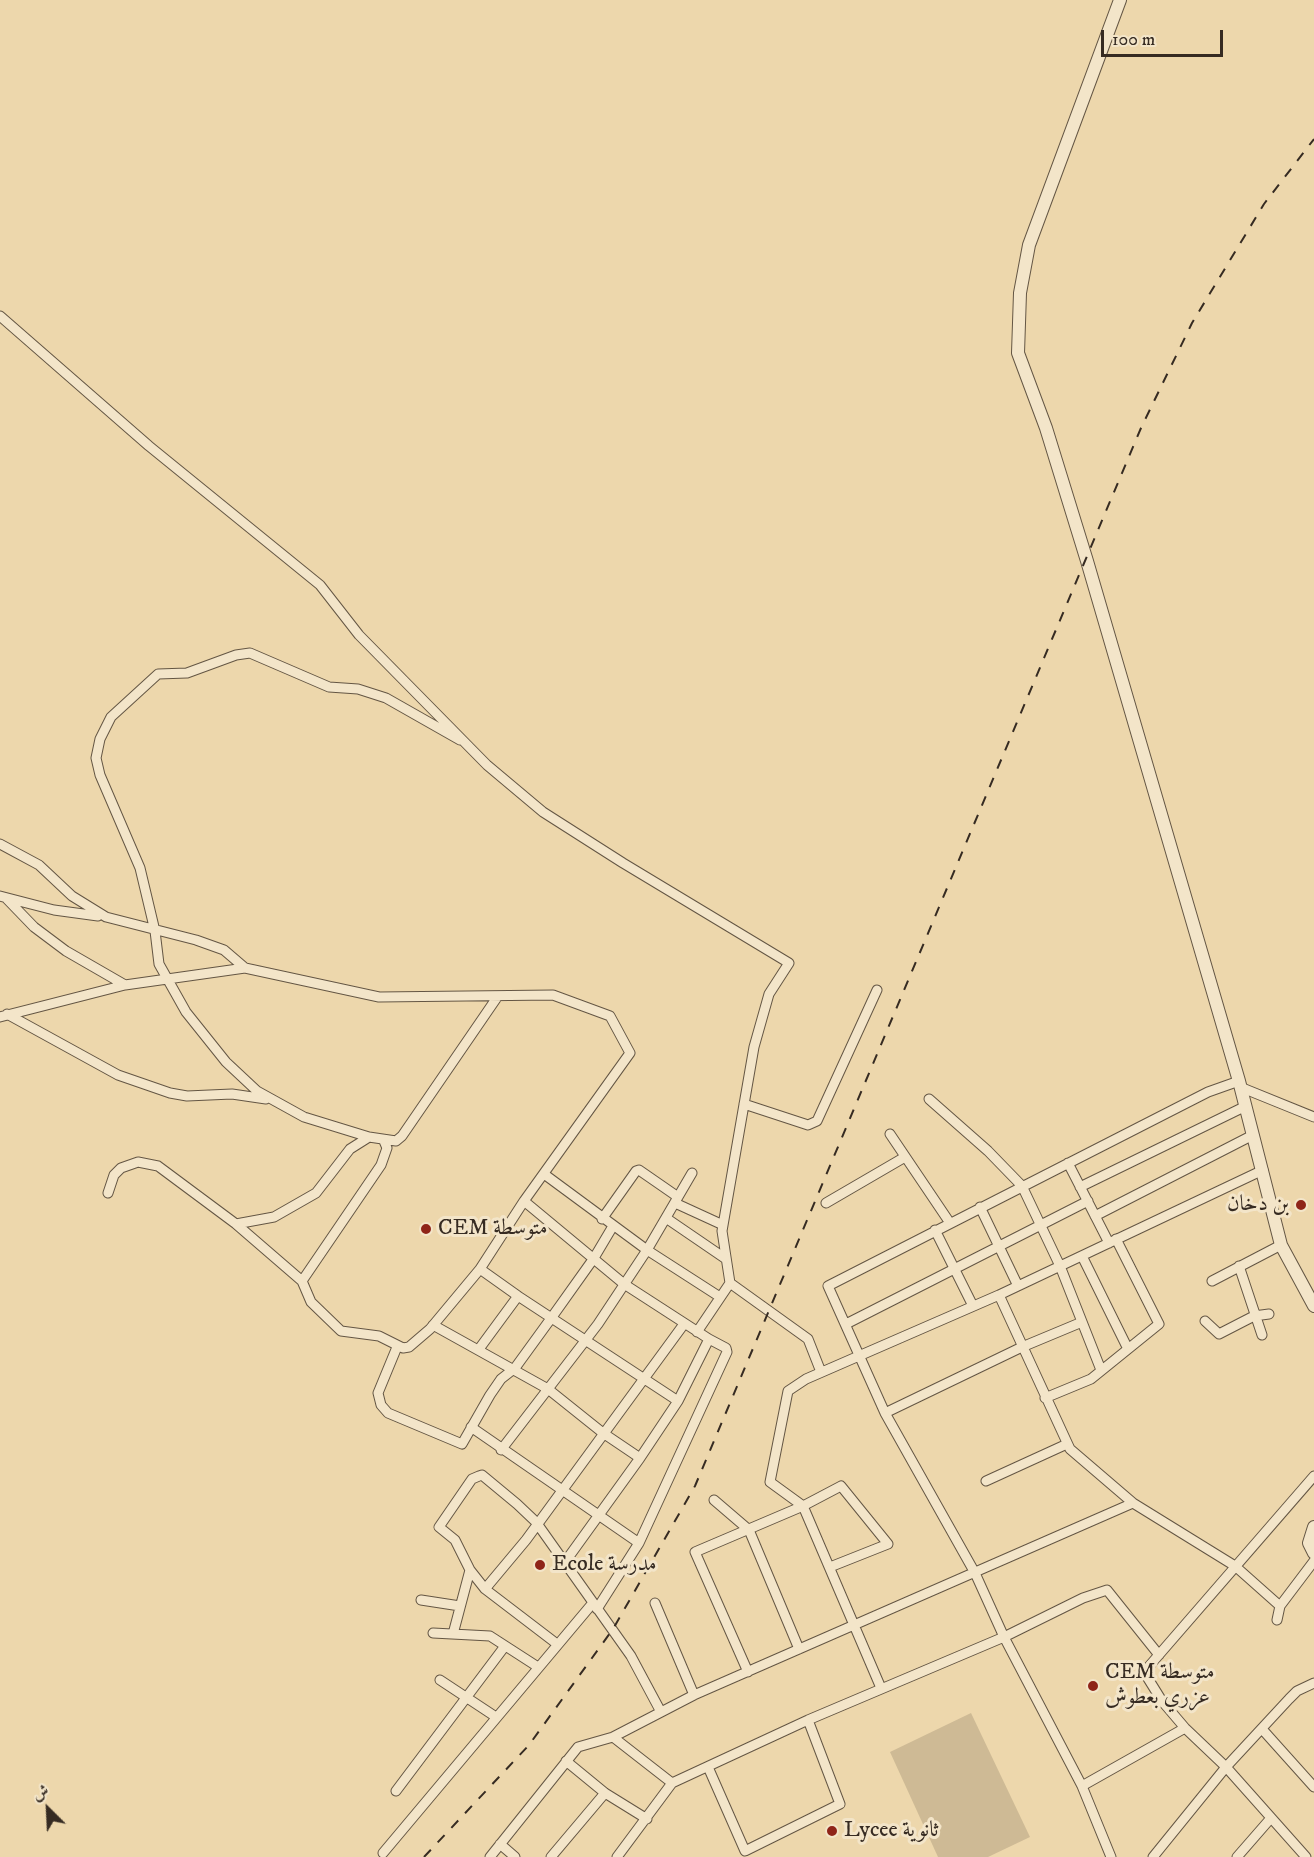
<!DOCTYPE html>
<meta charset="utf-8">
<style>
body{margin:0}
#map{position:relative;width:1314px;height:1857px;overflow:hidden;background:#edd7ac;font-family:"IM FELL DW Pica",Amiri,serif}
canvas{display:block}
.north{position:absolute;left:18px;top:1779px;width:60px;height:60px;-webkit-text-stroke:4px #f3e5c9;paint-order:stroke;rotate:336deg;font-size:16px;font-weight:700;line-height:24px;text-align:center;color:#362b22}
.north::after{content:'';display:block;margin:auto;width:21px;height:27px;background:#362b22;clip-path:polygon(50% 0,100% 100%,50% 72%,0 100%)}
.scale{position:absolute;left:1101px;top:30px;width:122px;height:27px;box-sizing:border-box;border:3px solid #362b22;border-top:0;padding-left:8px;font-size:18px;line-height:21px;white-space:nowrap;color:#362b22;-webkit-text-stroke:4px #f3e5c9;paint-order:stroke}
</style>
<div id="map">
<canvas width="1314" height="1857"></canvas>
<div class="north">ش</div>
<div class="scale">100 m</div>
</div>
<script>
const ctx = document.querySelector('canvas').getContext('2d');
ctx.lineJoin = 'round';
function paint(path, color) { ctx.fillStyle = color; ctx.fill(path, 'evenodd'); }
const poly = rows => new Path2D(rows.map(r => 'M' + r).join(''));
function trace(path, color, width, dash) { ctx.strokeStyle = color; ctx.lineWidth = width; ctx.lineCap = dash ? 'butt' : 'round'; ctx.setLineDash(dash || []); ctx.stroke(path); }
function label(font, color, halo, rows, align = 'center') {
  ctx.font = font + ' "IM FELL DW Pica",Amiri,serif'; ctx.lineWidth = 6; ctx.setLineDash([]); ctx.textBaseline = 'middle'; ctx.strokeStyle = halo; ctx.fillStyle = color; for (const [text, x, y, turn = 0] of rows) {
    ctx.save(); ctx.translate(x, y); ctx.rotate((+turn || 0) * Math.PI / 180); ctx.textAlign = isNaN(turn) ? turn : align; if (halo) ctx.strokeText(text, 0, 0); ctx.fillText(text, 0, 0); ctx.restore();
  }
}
const green = poly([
 [971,1713,1030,1837,988,1857,938,1857,890,1752]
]);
const minor = poly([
 [0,316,149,446,320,585,359,635,487,765,543,812,623,863,789,963,769,994,754,1047,722,1231,730,1283,808,1339,821,1372],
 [0,844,39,865,72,896,106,917,196,940,224,950,245,968],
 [0,896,54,910,98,916],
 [6,898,34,927,66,951,125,985],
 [7,1014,118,1075,170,1093,187,1096,232,1094,266,1099],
 [0,1017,125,985,245,968,379,997,553,995,610,1016,630,1053,524,1201],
 [1240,1087,1314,1117],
 [929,1099,988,1151,1022,1186,1060,1266,1101,1370],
 [744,1104,808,1125,817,1121,877,990],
 [890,1134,950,1223],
 [369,1137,304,1117,257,1091,226,1062,186,1012,159,964,155,931,140,868,100,775,96,758,100,739,111,717,158,674,187,673,236,655,250,653,329,687,358,689,386,698,460,740],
 [1068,1163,1109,1243],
 [544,1174,647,1250,720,1297],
 [1080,1187,1246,1106],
 [108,1193,114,1175,121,1168,138,1162,158,1166,236,1224,302,1281,311,1302,341,1331,379,1336,403,1348,409,1347,430,1329,480,1269,524,1201,624,1284,709,1339,678,1401,640,1458],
 [675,1203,723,1225],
 [826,1203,905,1157],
 [980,1207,1018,1286],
 [1095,1216,1253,1135],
 [666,1218,726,1259],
 [602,1219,636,1171,639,1170,678,1197],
 [236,1224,274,1217,316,1193,350,1149,369,1137,396,1141,402,1136,498,996],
 [935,1230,973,1306],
 [1082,1256,1128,1349],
 [1239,1266,1262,1335],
 [480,1269,518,1296,678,1401],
 [302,1281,381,1165,387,1148,384,1141],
 [1212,1281,1281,1245],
 [999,1295,1070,1449,1133,1503,1235,1566,1280,1606],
 [1205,1321,1219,1334,1254,1316,1269,1314],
 [846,1324,1088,1201],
 [433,1325,548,1389,603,1433,640,1458,565,1562],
 [697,1332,730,1283],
 [397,1347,378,1393,381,1405,388,1413,462,1444,490,1395,501,1379,515,1368,552,1317,594,1258,613,1226],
 [479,1349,518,1296],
 [1045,1398,1091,1379,1159,1324,1116,1239],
 [885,1413,1022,1347,1082,1322],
 [471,1427,639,1543],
 [501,1450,598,1324,647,1250,692,1173],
 [986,1481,1067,1444],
 [714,1500,749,1530,799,1649],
 [485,1589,526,1540,684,1324],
 [421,1600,460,1606],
 [655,1603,694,1695],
 [597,1609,639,1543,727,1352,726,1348,709,1339],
 [1277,1620,1280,1606,1314,1561],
 [433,1633,490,1636,538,1667],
 [453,1634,470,1570],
 [557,1644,485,1589,470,1570,455,1540,439,1527,472,1479,479,1476,482,1475,517,1504,536,1522,631,1656,661,1712],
 [748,1672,695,1552,803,1506,841,1486,888,1544,830,1567],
 [440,1680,496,1717],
 [881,1688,803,1506,770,1482,788,1391,806,1379,999,1295,1263,1170],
 [1262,1729,1314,1787],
 [613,1737,672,1783],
 [566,1761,605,1793,647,1819],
 [708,1767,745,1851,840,1804,808,1720],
 [1082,1786,1185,1728],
 [396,1791,505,1646],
 [500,1844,515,1857],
 [383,1853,592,1604],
 [490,1857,578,1747,613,1737,694,1695,1133,1503],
 [551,1857,605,1793],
 [617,1857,672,1783,808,1720,1004,1637,1083,1598,1107,1590,1159,1655],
 [1111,1857,1082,1786,1004,1637,975,1573,885,1413,828,1286,1208,1092,1239,1081],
 [1153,1857,1226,1767,1289,1699,1297,1691,1314,1683],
 [1237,1857,1271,1818],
 [1306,1857,1226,1767,1185,1728,1162,1701,1144,1672,1314,1476]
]);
const tertiary = poly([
 [1120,0,1029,245,1020,293,1018,353,1046,428,1087,561,1239,1081,1281,1245,1314,1306],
 [1314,1527,1309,1543,1314,1553]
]);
const rail = poly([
 [424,1857,529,1745,613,1629,695,1486,1141,428,1192,323,1264,204,1314,139]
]);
const markers = [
 [1301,1205,6,"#8f2418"],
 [426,1229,6,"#8f2418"],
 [540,1565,6,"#8f2418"],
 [1093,1686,6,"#8f2418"],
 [832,1831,6,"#8f2418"]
];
const poiNames = [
 ["بن دخان",1289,1205,"right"],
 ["CEM متوسطة",438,1229],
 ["Ecole مدرسة",552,1565],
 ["CEM متوسطة",1105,1673],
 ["عزري بعطوش",1105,1698],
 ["Lycee ثانوية",844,1831]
];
paint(green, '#ceba95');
trace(minor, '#645644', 11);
trace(tertiary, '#645644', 14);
trace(minor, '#f3e5c9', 9);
trace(tertiary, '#f3e5c9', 12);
trace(rail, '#362b22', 2, [10, 10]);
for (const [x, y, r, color] of markers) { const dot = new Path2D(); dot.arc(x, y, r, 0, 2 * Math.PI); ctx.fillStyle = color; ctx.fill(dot); trace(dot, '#f3e5c9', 2); }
label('22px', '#362b22', '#f3e5c9', poiNames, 'left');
</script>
